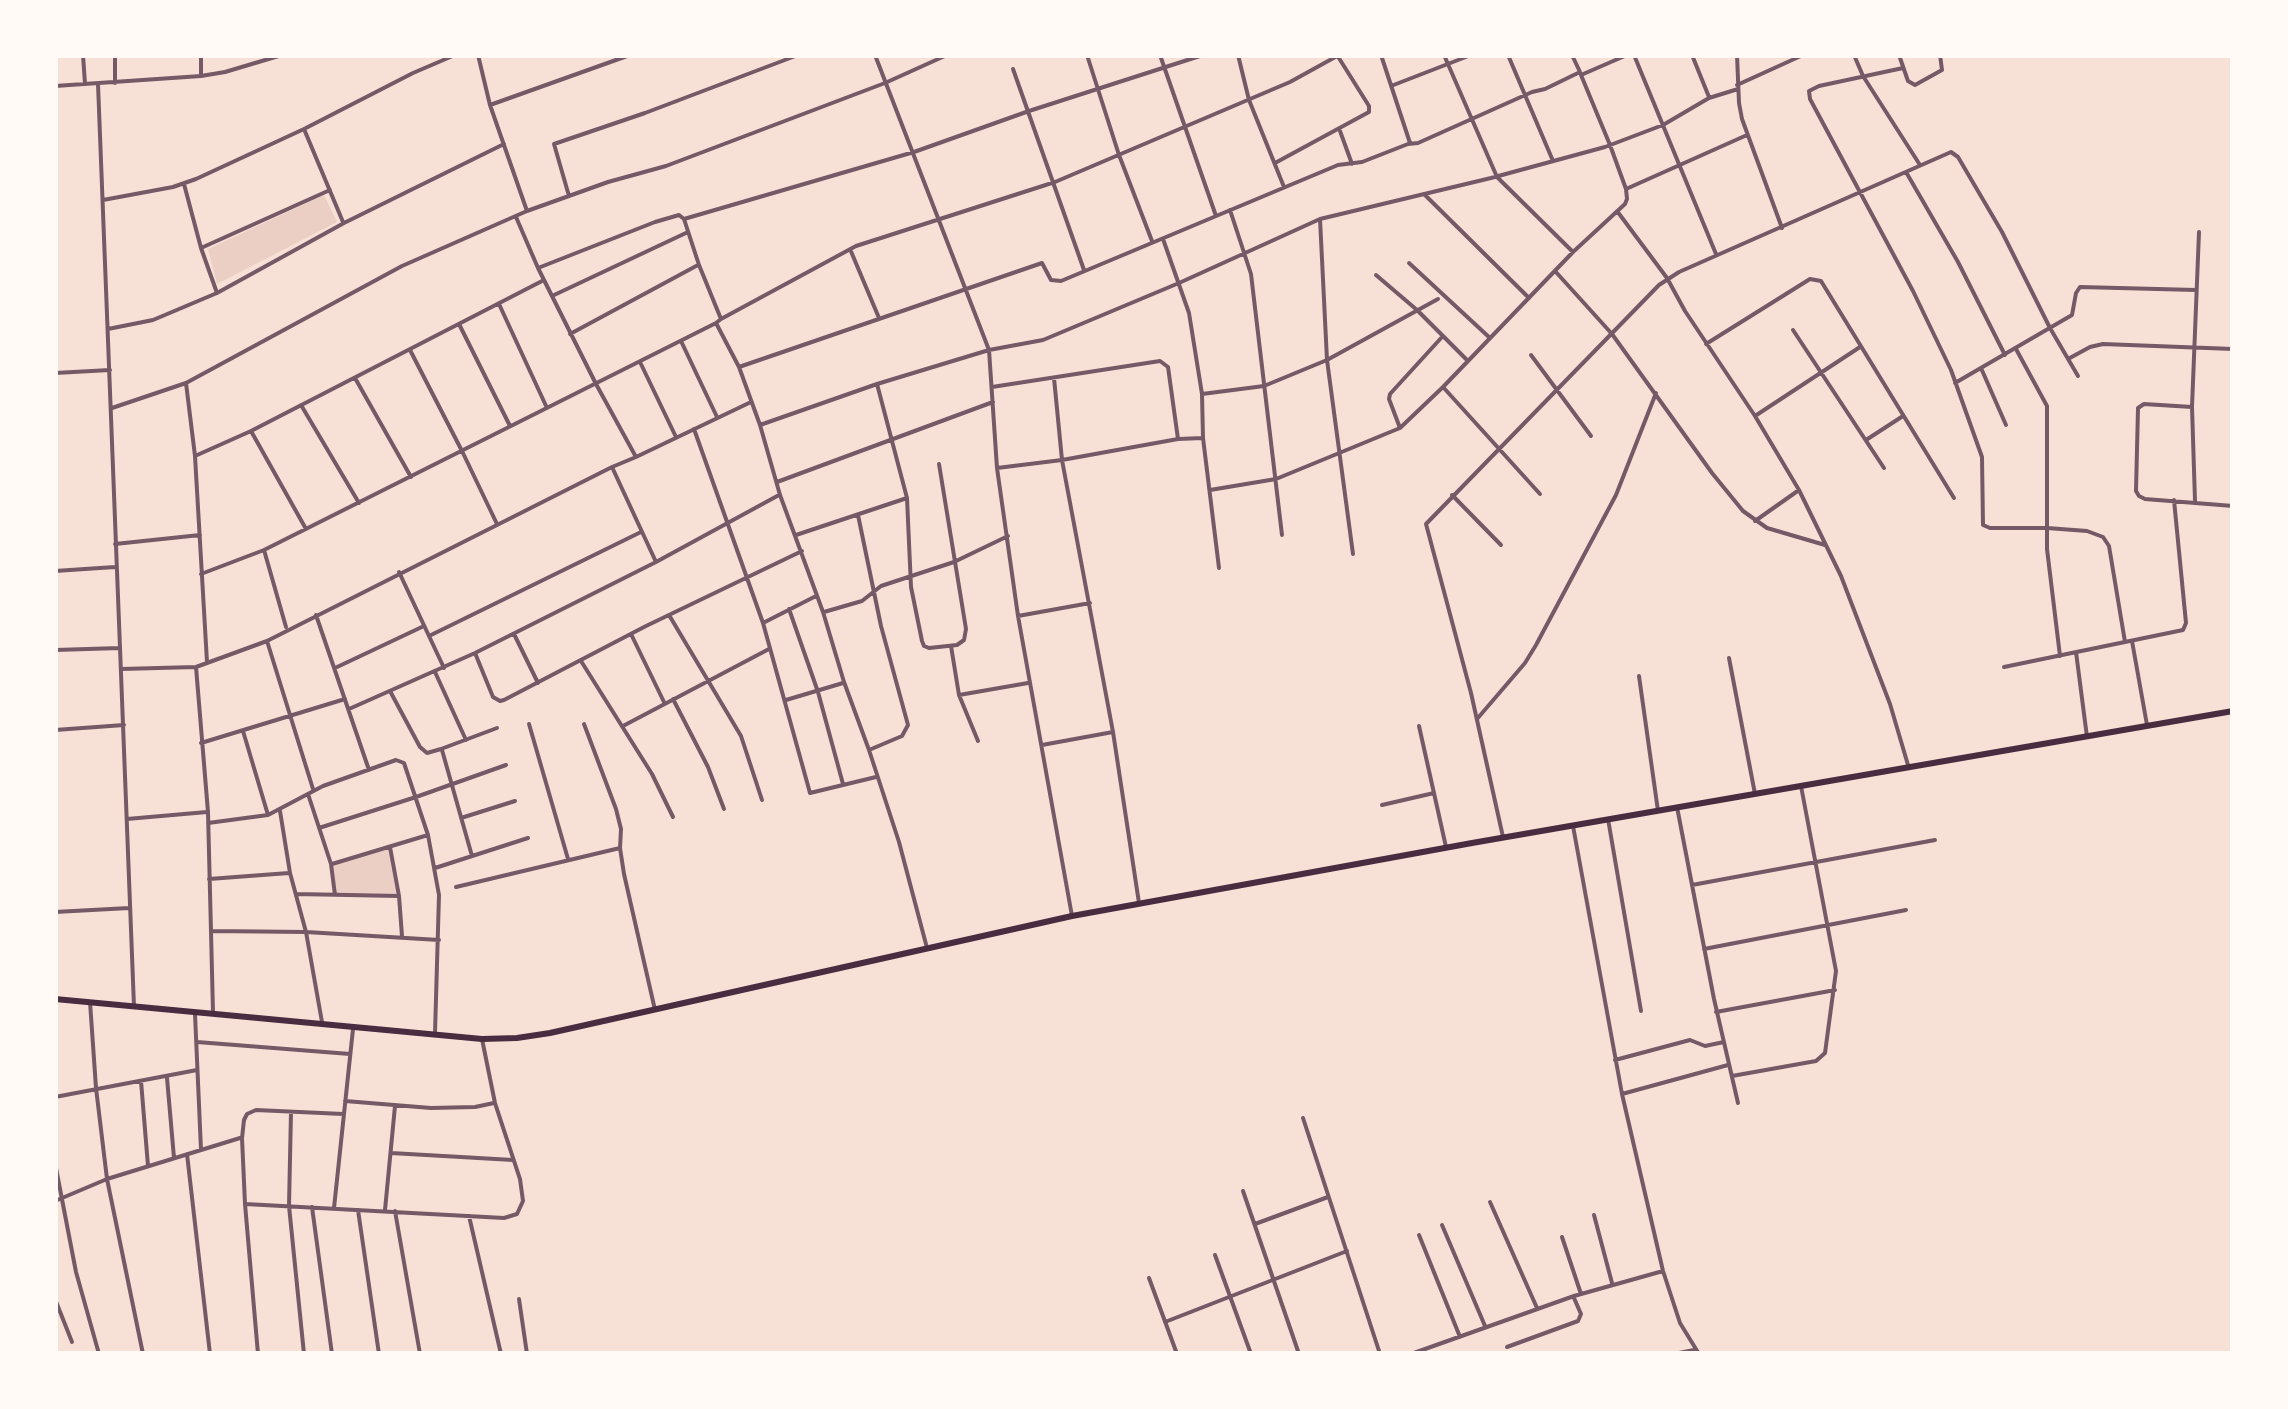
<!DOCTYPE html>
<style>
body{margin:0}
#map{position:relative;width:2288px;height:1409px;overflow:hidden;background:#f7e1d7;font-family:Roboto,sans-serif}
canvas{display:block}
.frame{position:absolute;inset:0;border:58px solid #fffaf5;pointer-events:none}
</style>
<div id="map">
<canvas width="2288" height="1409"></canvas>
<div class="frame"></div>
</div>
<script>
const ctx = document.querySelector('canvas').getContext('2d');
ctx.lineJoin = 'round';
function paint(path, color) { ctx.fillStyle = color; ctx.fill(path, 'evenodd'); }
const poly = rows => new Path2D(rows.map(r => 'M' + r).join(''));
function trace(path, color, width, dash) { ctx.strokeStyle = color; ctx.lineWidth = width; ctx.lineCap = dash ? 'butt' : 'round'; ctx.setLineDash(dash || []); ctx.stroke(path); }
const green = poly([
 [324,195,337,222,217,284,208,249],
 [390,847,399,896,335,895,331,864]
]);
const minor = poly([
 [83,55,85,84],
 [115,55,115,83],
 [478,55,490,105,527,211],
 [875,55,989,350,997,468,1018,616,1072,916],
 [1087,55,1119,155,1152,241],
 [1160,55,1216,216],
 [1238,55,1249,100,1284,187],
 [1444,55,1497,177,1573,252],
 [1508,55,1553,161],
 [1634,55,1716,254],
 [1692,55,1709,97],
 [1737,55,1739,103,1742,119,1782,228],
 [1854,55,1863,76,1920,165],
 [1899,55,1908,81,1915,85,1942,70,1940,55],
 [1382,58,1410,143],
 [1903,68,1819,86,1809,91,1810,99,1913,291,1951,370,1982,457,1983,525,1990,528,2047,528,2087,531,2103,537,2109,546,2125,642],
 [1013,69,1084,270],
 [201,76,201,55],
 [98,84,134,1006],
 [1737,85,1803,55],
 [55,86,201,76,225,72,282,55],
 [1391,86,1471,55],
 [490,105,630,55],
 [304,129,343,222],
 [1340,131,1352,164],
 [1275,163,1369,112,1369,106,1337,55],
 [1906,172,1958,262,2005,355],
 [184,184,201,248,217,293],
 [1626,189,1747,135],
 [1424,194,1529,298],
 [569,196,554,144,645,113,798,55],
 [103,200,173,187,196,179,304,129,413,73,455,55],
 [1230,210,1251,274,1282,535],
 [1617,211,1667,278,1685,311,1755,416,1799,490,1841,576,1890,704,1908,765],
 [516,217,538,268,655,222,679,215,684,219,699,265,721,319,716,323,739,367,760,425,780,495,823,612,844,682,869,750,899,842,927,948],
 [684,219,914,152,1029,111,1203,55],
 [1320,219,1327,360,1353,554],
 [1163,239,1189,313,1202,394,1203,438,1219,568],
 [201,248,330,190],
 [850,249,879,318],
 [1409,263,1490,338],
 [538,268,596,384,636,457],
 [1555,271,1612,334,1712,473,1743,511,1767,528,1825,545],
 [1376,275,1417,310,1467,360],
 [552,296,688,232],
 [499,304,547,408],
 [721,319,856,246,1055,182,1290,82,1339,55],
 [459,324,510,426],
 [108,329,153,320,217,293,344,223,504,144],
 [1793,330,1884,468],
 [570,334,698,265],
 [681,341,717,417],
 [1706,344,1810,279,1821,281,1954,498],
 [2016,349,2047,406,2047,549,2060,656],
 [410,350,462,451,497,524],
 [1531,355,1591,436],
 [2068,359,2090,347,2103,344,2233,349],
 [640,362,676,437],
 [739,367,1042,263,1051,280,1061,281,1338,165,1362,162,1408,144,1418,143,1532,92,1545,89,1580,72,1572,55],
 [1981,368,2006,425],
 [55,373,110,370],
 [355,378,411,477],
 [1054,378,1062,460,1113,732,1139,903],
 [186,383,195,456,207,662],
 [1955,383,2072,315,2076,293,2080,287,2196,290],
 [992,387,1160,361,1168,367,1178,439],
 [1443,387,1540,494],
 [1202,394,1264,386,1327,360,1438,299],
 [301,405,359,503],
 [2192,407,2144,404,2138,408,2136,491,2139,496,2145,499,2233,506],
 [112,408,186,383,402,266,527,211,608,182,666,166,885,83,947,55],
 [1755,416,1860,347],
 [760,425,877,384,989,350,1043,340,1179,283,1320,219,1491,178,1605,147,1663,125,1709,98,1738,89],
 [1400,428,1389,399,1390,394,1442,337],
 [694,429,763,623,810,793,876,777],
 [251,431,306,529],
 [1866,440,1903,416],
 [195,456,251,431,544,280],
 [612,467,656,562],
 [997,468,1062,460,1178,439,1203,438],
 [777,482,993,402],
 [1210,490,1276,479,1400,428,1443,387,1573,252,1625,204,1627,199,1626,189,1610,145,1581,75,1627,55],
 [1452,495,1501,545],
 [907,498,911,587,922,641,924,646,929,648,957,645,964,640,966,629,939,464],
 [2195,501,2192,407,2199,232],
 [858,515,881,626,908,725,902,736,869,750],
 [1755,521,1799,490],
 [796,535,907,498,877,384],
 [115,544,200,535],
 [264,550,286,627],
 [55,571,115,567],
 [399,572,444,668],
 [201,574,264,550,716,323],
 [789,609,818,692,843,784],
 [824,612,862,601,881,586,954,562,1008,536],
 [316,615,369,770],
 [669,615,741,736,762,800],
 [1018,616,1090,603],
 [763,623,816,596],
 [514,634,538,683],
 [631,634,664,702],
 [429,636,641,532],
 [267,641,313,789],
 [2132,641,2147,725],
 [951,646,959,695,978,741],
 [55,650,120,648],
 [2076,652,2087,737],
 [475,653,493,697,500,701,504,700,646,626,802,551],
 [1729,658,1755,794],
 [581,661,652,774,673,817],
 [196,667,208,812,213,1012],
 [2004,667,2183,630,2186,623,2174,500],
 [335,668,424,626],
 [121,669,196,667,267,641,612,467,636,457,751,402],
 [435,672,466,740],
 [1639,676,1658,811],
 [390,691,420,747,427,753,441,749,497,728],
 [959,695,1028,683],
 [673,699,708,767,724,809],
 [786,700,843,683],
 [349,709,475,653,656,562,779,495],
 [1477,719,1525,663,1536,645,1616,495,1656,393],
 [529,724,568,859],
 [584,724,616,809,621,829,620,848,624,874,655,1010],
 [623,726,769,649],
 [1419,726,1446,847],
 [55,730,124,725],
 [243,731,268,815],
 [201,743,345,699],
 [1042,745,1113,732],
 [442,750,472,856],
 [308,794,331,864,335,895],
 [1382,805,1434,793],
 [1677,807,1714,999,1738,1103],
 [280,811,290,873,306,932,322,1022],
 [461,818,515,801],
 [127,819,207,812],
 [1608,819,1641,1011],
 [208,823,268,815,323,786,396,760,404,763,428,835,439,895,435,1033],
 [1573,826,1622,1094,1663,1271,1680,1323,1699,1354],
 [319,828,416,797,506,765],
 [1503,837,1471,693,1426,524,1659,285,1679,272,1951,152,1958,157,2002,232,2050,328,2078,376],
 [390,847,399,896,402,936],
 [332,864,428,835],
 [435,868,528,838],
 [209,879,289,873],
 [1692,885,1935,840],
 [456,887,620,848],
 [296,894,399,896],
 [55,912,129,908],
 [211,931,306,932,439,940],
 [1704,949,1906,910],
 [90,1002,96,1088,107,1179,143,1354],
 [1716,1012,1835,990],
 [195,1014,201,1150],
 [197,1042,350,1054],
 [1615,1060,1690,1040,1705,1046,1724,1042],
 [1732,1076,1816,1061,1825,1053,1836,971,1801,786],
 [167,1078,174,1158],
 [141,1081,148,1166],
 [1622,1094,1728,1065],
 [55,1097,197,1070],
 [345,1101,431,1108,475,1107,494,1103],
 [291,1112,289,1206,304,1354],
 [1303,1118,1380,1354],
 [391,1153,513,1160],
 [187,1154,210,1354],
 [55,1163,76,1272,99,1354],
 [1243,1191,1299,1354],
 [55,1201,107,1179,240,1138],
 [1490,1202,1537,1308],
 [245,1204,504,1218,517,1214,523,1201,520,1179,495,1103,482,1039],
 [312,1207,332,1354],
 [334,1208,353,1029],
 [358,1210,379,1354],
 [385,1210,395,1106],
 [395,1211,420,1354],
 [1594,1215,1612,1283],
 [469,1216,501,1354],
 [1255,1224,1328,1197],
 [1442,1225,1485,1326],
 [1419,1235,1460,1337],
 [1562,1237,1581,1294],
 [1215,1255,1251,1354],
 [1149,1278,1177,1354],
 [55,1299,72,1342],
 [519,1299,527,1354],
 [1165,1322,1347,1251],
 [1507,1347,1578,1321,1581,1314,1574,1298],
 [258,1354,245,1204,242,1138,244,1120,247,1114,256,1110,343,1114],
 [1411,1354,1574,1296,1663,1271],
 [1674,1354,1694,1350]
]);
const secondary = poly([
 [55,999,482,1039,517,1038,550,1033,1072,916,1472,843,2233,711]
]);
paint(green, '#ebcfc5');
trace(minor, '#755966', 4);
trace(secondary, '#4a2c40', 6);
</script>
